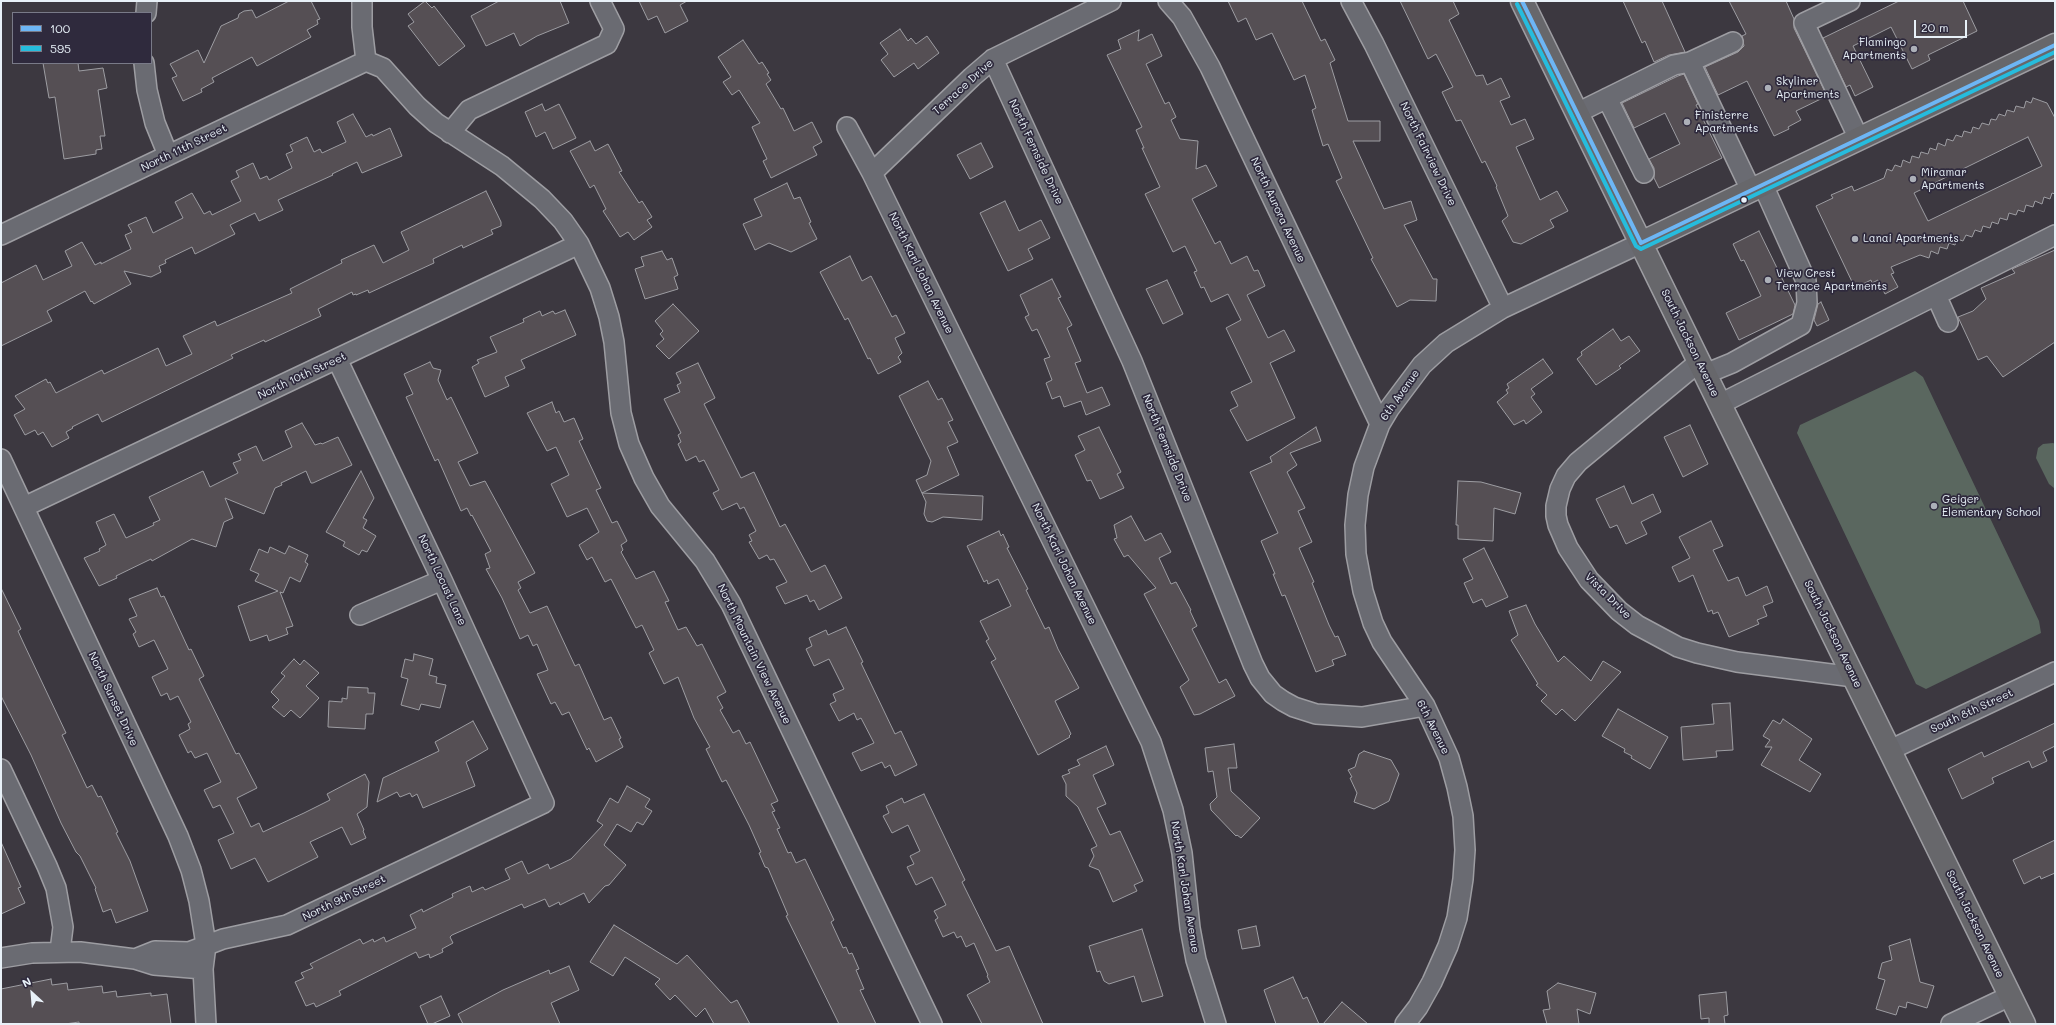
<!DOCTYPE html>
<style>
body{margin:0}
#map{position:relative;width:2056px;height:1025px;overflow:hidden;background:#3c3840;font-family:Mali,sans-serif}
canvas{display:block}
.frame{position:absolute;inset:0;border:2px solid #e8f1f8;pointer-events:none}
.legend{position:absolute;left:12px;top:12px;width:140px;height:52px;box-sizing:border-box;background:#2f2a3d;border:1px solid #797a88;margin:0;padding:5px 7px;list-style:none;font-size:12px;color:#e8f1f8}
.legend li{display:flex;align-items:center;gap:8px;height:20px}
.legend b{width:20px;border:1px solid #797a88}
.north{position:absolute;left:12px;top:973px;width:40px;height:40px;-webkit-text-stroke:3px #2f2a3d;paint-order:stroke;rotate:334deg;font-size:11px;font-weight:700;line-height:16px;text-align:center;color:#e8f1f8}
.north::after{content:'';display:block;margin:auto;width:14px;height:18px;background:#e8f1f8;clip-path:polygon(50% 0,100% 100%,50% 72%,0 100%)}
.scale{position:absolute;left:1914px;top:20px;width:53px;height:18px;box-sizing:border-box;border:2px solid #e8f1f8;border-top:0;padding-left:5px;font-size:12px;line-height:14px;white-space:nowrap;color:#e8f1f8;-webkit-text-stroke:3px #2f2a3d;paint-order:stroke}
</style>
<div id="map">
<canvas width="2056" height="1025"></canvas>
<div class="frame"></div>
<ul class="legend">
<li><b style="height:5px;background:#6db6f5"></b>100</li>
<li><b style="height:5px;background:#26bcdd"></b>595</li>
</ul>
<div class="north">N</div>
<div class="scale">20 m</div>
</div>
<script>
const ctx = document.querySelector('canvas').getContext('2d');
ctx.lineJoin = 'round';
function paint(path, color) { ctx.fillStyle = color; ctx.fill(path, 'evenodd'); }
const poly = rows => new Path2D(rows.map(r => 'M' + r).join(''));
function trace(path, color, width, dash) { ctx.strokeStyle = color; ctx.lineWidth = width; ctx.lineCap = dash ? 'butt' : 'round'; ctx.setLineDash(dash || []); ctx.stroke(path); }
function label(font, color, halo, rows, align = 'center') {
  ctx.font = font + ' Mali,sans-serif'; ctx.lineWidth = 3.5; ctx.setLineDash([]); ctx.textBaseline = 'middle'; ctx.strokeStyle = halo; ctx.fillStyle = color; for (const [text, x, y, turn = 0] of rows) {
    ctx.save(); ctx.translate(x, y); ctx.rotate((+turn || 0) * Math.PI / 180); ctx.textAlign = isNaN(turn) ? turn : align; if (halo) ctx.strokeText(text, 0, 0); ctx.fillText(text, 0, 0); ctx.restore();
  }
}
const green = poly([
 [1915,371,1923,377,2039,621,2041,633,1926,689,1916,684,1797,433,1800,425],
 [2053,443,2055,444,2054,488,2049,484,2036,458,2038,448,2043,444]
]);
const building = poly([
 [289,1,311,1,320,19,317,20,318,24,307,30,311,37,257,66,252,57,212,78,214,82,201,89,202,92,183,101,172,78,177,76,170,64,198,50,204,63,221,26,238,18,239,14,244,11,252,10,256,18,289,1],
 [425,1,432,8,434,6,465,46,439,66,408,26,414,22,408,14,425,1],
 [499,1,560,1,569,23,537,36,520,46,514,33,486,46,471,16,499,1],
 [639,1,687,1,680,5,688,21,665,33,657,16,648,20,639,1],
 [1228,1,1302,1,1321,41,1325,39,1335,60,1330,63,1348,121,1380,121,1380,141,1353,141,1384,209,1411,201,1417,220,1404,225,1433,279,1437,279,1436,301,1410,300,1397,307,1371,259,1373,258,1336,181,1342,178,1328,144,1323,146,1312,110,1316,108,1305,75,1294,80,1272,33,1256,40,1246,18,1238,22,1228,1],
 [1400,1,1453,1,1459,14,1449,20,1476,76,1483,75,1487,85,1501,78,1510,97,1500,101,1511,125,1525,119,1534,139,1516,147,1540,200,1557,191,1568,211,1550,220,1554,227,1521,244,1513,242,1502,221,1508,216,1496,187,1497,186,1485,161,1482,163,1461,120,1456,121,1442,92,1453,87,1436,54,1428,59,1400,1],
 [1623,1,1662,1,1685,52,1669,55,1654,62,1645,41,1642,43,1623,1],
 [1729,1,1786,1,1794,19,1794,28,1827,96,1796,111,1801,120,1788,127,1789,129,1774,136,1747,81,1718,95,1705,67,1738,52,1744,46,1742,36,1746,34,1729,1],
 [1899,1,1963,1,1977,31,1928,55,1930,60,1912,69,1891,27,1853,46,1873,87,1855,96,1850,85,1846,87,1823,38,1899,1],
 [900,29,908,41,911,38,916,44,927,36,939,53,918,69,914,63,894,77,881,60,888,54,880,43,900,29],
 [1139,30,1138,41,1152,34,1162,56,1146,64,1165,104,1169,102,1176,117,1171,120,1180,139,1198,141,1196,169,1206,165,1217,186,1192,199,1215,244,1220,241,1231,264,1247,256,1254,271,1258,270,1265,286,1247,295,1268,338,1284,330,1295,351,1270,363,1295,418,1247,441,1230,410,1238,406,1231,392,1252,382,1226,328,1241,320,1228,294,1211,302,1204,287,1201,288,1194,272,1197,271,1185,246,1173,252,1145,194,1160,187,1142,148,1144,148,1136,130,1142,127,1107,55,1121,49,1118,40,1139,30],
 [743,40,759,64,762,62,769,73,767,74,771,80,766,84,781,109,783,108,794,131,812,122,822,142,813,147,817,155,771,178,763,161,767,159,752,127,760,123,739,90,732,95,723,82,731,77,718,57,743,40],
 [43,63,78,63,79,71,103,68,107,88,98,90,105,136,100,136,102,149,96,150,96,154,64,159,55,97,49,98,43,63],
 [1684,74,1698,104,1696,105,1722,158,1659,188,1654,178,1654,168,1649,159,1680,144,1665,113,1634,128,1622,103,1678,76,1684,74],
 [2033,98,2047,103,2055,118,2055,194,2052,193,2050,199,2044,197,2042,204,2035,201,2033,207,2026,205,2024,212,2018,210,2016,215,2009,213,2007,220,2000,218,1998,224,1992,222,1990,228,1983,226,1981,232,1975,230,1972,237,1966,235,1963,241,1957,239,1955,245,1949,243,1947,249,1940,247,1938,254,1931,251,1929,258,1920,255,1891,267,1894,273,1891,274,1898,287,1885,294,1878,280,1872,283,1871,280,1855,288,1816,206,1833,198,1831,195,1852,186,1854,191,1884,178,1887,169,1892,171,1895,165,1901,167,1903,160,1910,163,1912,156,1919,158,1921,152,1928,154,1930,148,1936,150,1938,143,1945,146,1947,139,1953,141,1956,135,1962,137,1964,131,1971,133,1973,127,1979,129,1982,123,1989,125,1991,119,1996,120,1999,114,2005,116,2007,110,2014,112,2016,106,2024,108,2026,101,2031,103,2033,98],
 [2028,137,2042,166,1928,221,1914,193,2028,137],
 [542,104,545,111,559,104,576,138,553,149,545,132,536,137,525,112,542,104],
 [353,114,366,137,372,134,373,136,390,128,402,156,362,173,357,162,332,174,333,175,278,200,283,210,259,221,255,213,230,225,235,234,195,254,192,247,165,260,166,263,159,266,161,272,151,277,124,271,131,284,94,304,92,301,91,302,85,291,47,311,52,321,1,346,1,283,36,265,43,280,72,266,65,251,82,242,95,265,101,262,101,264,131,249,125,235,132,232,128,225,146,217,153,233,183,218,175,202,192,193,204,214,210,211,212,215,241,201,231,181,239,177,236,171,253,163,260,179,267,176,269,180,292,168,286,154,293,151,290,145,307,137,314,152,320,149,322,153,346,142,337,122,353,114],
 [590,141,595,151,608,144,622,171,619,172,639,203,642,201,652,217,647,220,652,227,634,240,628,232,620,237,603,211,606,209,594,185,590,188,570,151,590,141],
 [981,143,993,167,970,179,957,155,981,143],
 [787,183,794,199,800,197,811,222,809,223,817,239,791,252,769,243,755,250,743,224,762,216,754,199,787,183],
 [486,191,501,222,501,226,491,230,493,234,463,248,462,245,433,259,434,263,369,293,368,290,356,295,356,294,353,295,352,292,318,309,321,316,265,342,264,340,231,355,233,358,102,422,98,414,72,427,73,428,66,432,69,438,52,447,43,432,38,435,35,430,25,435,14,415,25,409,15,396,46,379,48,383,50,382,56,393,102,370,104,374,158,348,166,366,192,354,183,336,215,321,217,326,292,293,290,289,342,263,341,260,374,245,383,263,409,250,401,232,486,191],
 [1005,201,1019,231,1041,220,1050,238,1028,249,1033,259,1008,271,980,213,1005,201],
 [1759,231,1795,305,1793,314,1739,340,1726,313,1761,296,1744,260,1741,261,1733,244,1759,231],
 [2055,250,2055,342,2003,377,1987,356,1978,360,1958,317,1973,311,1986,299,1981,288,2015,273,2012,269,2055,250],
 [662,251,667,260,672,258,678,275,674,277,678,289,645,299,635,269,644,266,641,257,662,251],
 [850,256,862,281,871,276,892,317,896,315,905,333,895,338,902,353,898,357,901,362,878,374,870,358,868,359,848,318,845,320,820,272,850,256],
 [1052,279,1061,297,1058,298,1072,325,1067,328,1081,361,1075,363,1087,393,1102,387,1110,405,1086,415,1081,401,1064,407,1060,396,1052,399,1046,383,1052,380,1044,359,1050,357,1037,329,1032,331,1025,317,1029,315,1020,295,1052,279],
 [1167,280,1183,314,1163,324,1146,289,1167,280],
 [1821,302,1829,320,1817,326,1814,320,1818,304,1821,302],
 [673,304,699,331,669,359,656,346,664,339,660,334,663,331,655,321,673,304],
 [565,310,576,335,521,360,525,368,505,377,509,386,485,397,472,367,479,363,477,360,497,352,490,337,524,322,523,319,540,311,542,316,553,311,555,314,565,310],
 [1613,329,1621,341,1629,336,1640,351,1619,366,1621,368,1596,385,1577,359,1582,355,1581,352,1613,329],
 [1543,359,1553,373,1531,389,1535,394,1531,397,1542,412,1526,424,1524,420,1514,425,1497,402,1508,393,1506,390,1509,388,1507,384,1543,359],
 [430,362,433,368,441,370,438,380,447,400,451,397,478,453,458,462,470,486,485,481,535,573,518,582,521,588,518,590,530,613,547,606,575,666,579,664,604,720,611,717,621,738,619,739,623,747,596,762,589,748,587,750,569,712,562,715,555,702,551,704,537,674,548,670,537,644,533,646,528,635,520,639,502,598,486,569,490,568,485,554,491,551,472,515,471,516,467,508,461,511,438,459,435,461,406,397,413,394,404,374,430,362],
 [698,363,715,398,704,404,741,478,754,472,780,527,785,524,811,572,825,565,842,598,819,610,814,600,810,602,807,595,785,604,776,587,787,582,774,559,770,560,767,555,759,559,749,542,752,541,749,535,756,531,744,507,740,509,737,503,722,510,713,493,719,490,704,460,699,462,696,456,686,461,678,444,681,442,678,435,681,433,664,399,680,392,677,385,681,383,676,373,698,363],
 [928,381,938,400,942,398,953,420,948,422,958,442,947,447,959,475,922,493,983,496,982,520,943,517,932,522,927,521,924,514,926,502,916,480,927,475,931,461,899,396,928,381],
 [552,402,556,413,559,411,564,422,574,418,583,439,579,441,601,488,596,490,612,523,617,521,627,541,621,545,623,550,621,552,636,579,654,571,669,601,665,602,678,630,686,627,697,646,702,644,726,692,717,697,723,708,720,710,733,733,739,730,746,744,750,742,778,801,771,804,775,811,772,812,780,828,777,829,788,853,791,852,796,863,805,859,834,920,831,922,843,948,846,947,849,954,852,953,859,969,856,970,864,989,860,990,876,1024,839,1024,786,916,788,915,768,868,765,867,759,853,761,852,749,825,726,780,722,782,706,749,710,747,694,718,678,677,664,684,649,653,654,650,642,625,636,628,611,579,605,582,592,557,587,560,579,545,599,532,587,508,567,517,551,484,569,475,556,447,547,451,527,413,552,402],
 [302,423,315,445,321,443,322,444,338,437,352,465,313,483,311,483,306,471,281,483,282,485,275,488,264,514,225,498,233,518,224,522,216,547,192,539,152,561,151,559,116,576,117,578,99,586,84,558,100,551,99,549,106,545,96,522,114,514,126,538,154,525,153,523,160,520,149,497,203,471,210,487,238,473,233,463,241,460,238,454,256,446,263,461,292,447,285,431,302,423],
 [1690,425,1708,464,1683,477,1664,437,1690,425],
 [1099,427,1121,472,1117,474,1124,488,1100,499,1091,480,1087,481,1075,455,1085,450,1078,436,1099,427],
 [1316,427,1321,441,1290,453,1297,465,1287,472,1305,508,1298,511,1312,542,1299,548,1314,582,1312,583,1329,625,1335,637,1338,636,1346,655,1332,660,1334,665,1316,672,1285,595,1282,596,1273,574,1275,574,1261,541,1278,533,1250,472,1272,462,1270,457,1316,427],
 [361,471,374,498,363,518,367,520,363,528,376,536,367,552,362,550,359,555,343,546,345,542,326,532,361,471],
 [1458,481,1481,482,1521,493,1515,514,1494,508,1493,541,1458,539,1458,525,1456,525,1458,481],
 [1624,486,1632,504,1653,494,1661,512,1641,522,1647,534,1626,544,1617,525,1610,528,1596,499,1624,486],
 [1131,516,1145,541,1161,533,1171,552,1159,558,1171,584,1176,582,1191,610,1190,611,1197,626,1192,629,1219,683,1226,679,1235,696,1200,714,1194,715,1180,687,1189,680,1144,594,1156,588,1128,555,1124,557,1114,539,1117,538,1114,525,1131,516],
 [1711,521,1723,546,1713,550,1728,581,1738,577,1746,596,1767,586,1773,602,1763,606,1767,616,1757,620,1759,624,1729,637,1718,612,1713,614,1712,610,1708,612,1693,575,1679,582,1672,567,1690,558,1679,537,1711,521],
 [999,531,1001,536,1003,534,1009,547,1007,548,1028,589,1026,590,1045,629,1049,627,1058,649,1079,688,1055,701,1071,734,1069,736,1070,737,1038,755,991,662,996,659,986,641,989,639,980,621,1011,606,998,579,988,584,987,580,984,582,967,546,999,531],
 [289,546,308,555,305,562,308,564,300,582,290,577,283,593,280,592,293,626,286,628,288,634,269,641,267,635,250,641,238,606,278,591,255,581,259,574,250,570,259,549,268,553,270,547,285,554,289,546],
 [1484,548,1508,597,1486,607,1482,599,1473,603,1464,583,1473,579,1463,559,1484,548],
 [1,588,21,629,18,631,23,642,66,733,62,735,87,788,92,785,98,797,101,796,118,832,116,833,130,861,148,911,116,923,111,909,103,912,95,889,96,888,80,856,76,852,61,823,31,755,1,696,1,588],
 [157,588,161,597,164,596,189,650,191,649,204,676,199,679,236,754,239,753,257,788,237,798,251,827,259,823,263,832,304,813,330,800,327,794,365,774,369,782,367,807,357,814,364,830,363,831,366,838,351,845,342,827,310,842,318,857,268,882,255,858,231,869,218,840,234,833,220,805,213,808,204,790,221,782,207,753,195,758,191,751,188,753,179,735,190,729,188,724,191,722,178,696,170,700,167,693,161,696,152,677,168,669,154,640,139,647,133,634,136,632,129,619,137,616,129,599,157,588],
 [1526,605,1535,624,1558,662,1564,656,1591,681,1603,661,1621,672,1575,721,1562,709,1556,715,1541,701,1547,695,1536,685,1538,684,1511,640,1518,635,1509,611,1526,605],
 [846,627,863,662,861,663,895,734,901,731,917,765,895,776,890,765,885,768,882,762,861,771,852,753,874,743,861,718,857,720,854,713,839,721,830,704,836,701,833,694,844,689,829,659,814,666,806,649,812,646,809,638,826,630,828,635,846,627],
 [414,654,433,659,429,675,437,677,436,683,446,685,440,708,421,704,419,710,401,705,408,679,401,677,405,659,413,661,414,654],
 [294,659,300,665,304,660,319,673,306,686,319,698,300,718,291,710,284,717,272,707,279,700,271,692,285,676,281,673,294,659],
 [348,687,368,688,368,693,375,693,373,714,366,714,365,729,328,727,329,701,342,702,342,698,347,699,348,687],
 [1730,703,1733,750,1716,751,1717,757,1683,760,1681,727,1714,724,1712,704,1730,703],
 [1618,709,1668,737,1650,769,1631,758,1632,756,1624,752,1625,749,1602,736,1618,709],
 [1783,719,1812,739,1799,760,1821,774,1810,792,1761,765,1772,747,1765,747,1770,740,1763,736,1773,720,1780,724,1783,719],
 [473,721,488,749,466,762,475,786,423,808,417,794,412,797,410,793,400,797,397,792,377,802,383,778,439,751,435,742,473,721],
 [2055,723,2055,746,2043,752,2047,761,2032,768,2029,761,1992,778,1994,783,1962,799,1948,769,1982,752,1984,757,2055,723],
 [1234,744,1237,768,1228,768,1231,791,1260,818,1241,838,1237,835,1236,836,1211,810,1210,804,1217,797,1213,771,1208,772,1205,748,1234,744],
 [1106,746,1114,765,1093,775,1106,804,1097,808,1110,835,1120,831,1143,881,1134,885,1137,891,1113,902,1099,870,1089,866,1094,856,1091,849,1097,846,1078,807,1066,796,1066,784,1062,776,1070,773,1068,770,1080,765,1077,760,1106,746],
 [1364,751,1391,760,1399,774,1389,801,1374,809,1354,802,1357,793,1350,778,1352,777,1348,770,1355,767,1359,754,1364,751],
 [627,786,650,799,645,807,652,811,643,825,637,822,631,832,617,824,604,845,626,865,609,885,605,886,589,903,584,893,560,905,559,902,549,907,545,899,524,908,522,904,452,935,450,937,453,943,442,949,443,952,430,958,429,954,419,958,416,952,339,991,341,995,316,1007,314,1003,306,1006,295,982,304,978,301,973,313,968,310,964,360,939,363,944,373,939,374,942,384,937,386,942,416,928,410,915,422,909,423,912,453,897,452,894,470,886,472,892,483,887,485,890,510,879,505,869,522,861,528,874,548,864,550,869,571,859,603,825,597,821,610,798,618,803,627,786],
 [924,794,965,880,962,882,996,951,1009,946,1043,1024,982,1024,976,1012,967,995,990,982,987,976,988,975,974,943,966,947,961,936,957,938,954,932,943,937,935,920,938,918,934,911,946,905,932,877,916,885,907,867,914,864,910,856,920,851,908,825,892,833,883,816,889,813,886,806,902,798,904,803,924,794],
 [2055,840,2055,873,2041,879,2040,876,2024,884,2013,860,2055,840],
 [1,842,21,887,18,888,25,903,1,914,1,842],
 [614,925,677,964,687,955,731,1003,737,1000,750,1024,714,1024,705,1008,696,1017,675,995,670,1000,655,984,660,979,625,957,613,976,590,962,614,925],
 [1256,926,1260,946,1242,949,1238,930,1256,926],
 [1142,929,1163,996,1142,1002,1134,976,1109,984,1104,981,1100,971,1097,972,1089,946,1142,929],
 [1910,939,1920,982,1934,986,1927,1008,1907,1002,1906,1008,1899,1006,1896,1015,1876,1009,1885,980,1878,978,1882,963,1892,960,1889,946,1910,939],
 [569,966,579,990,551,1003,560,1024,463,1024,458,1014,503,990,549,970,550,974,569,966],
 [1293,977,1303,999,1307,997,1319,1024,1276,1024,1264,990,1293,977],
 [51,979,52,985,67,983,68,990,102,986,103,993,116,991,117,997,151,993,151,996,167,994,171,1024,79,1024,79,1022,65,1024,1,1024,1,989,51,979],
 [1558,983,1596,993,1590,1014,1577,1009,1579,1024,1547,1024,1543,1010,1550,1009,1547,991,1558,983],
 [1726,992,1728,1015,1724,1016,1725,1024,1709,1024,1709,1018,1701,1019,1699,995,1726,992],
 [441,996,450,1016,432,1024,428,1024,420,1006,441,996],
 [1342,1002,1368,1024,1323,1024,1342,1002]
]);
const minor = poly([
 [362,1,362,27,366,61],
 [1168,1,1182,17,1210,67,1380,424],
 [1351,1,1374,44,1503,308],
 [1850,1,1804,23,1859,139],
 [146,13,147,1],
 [993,59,1132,361,1253,664,1260,678,1273,694,1283,701,1294,707,1316,714,1362,717,1425,706],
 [366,61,383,68,417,106,436,123,502,166,542,199,563,221,579,244,600,288,609,317,614,342,621,413,629,444,644,478,660,506,705,561,731,604,932,1024],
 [1690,62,1751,190],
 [144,63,147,90,155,123,168,155],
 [1607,98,1644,173],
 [1577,113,1674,65,1690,62,1733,42],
 [847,127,872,173,1151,742,1173,810,1182,853,1190,928,1196,960,1216,1024],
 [450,133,469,110,607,44,614,29,600,1],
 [872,173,972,77,993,59,1111,1],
 [1,235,366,61],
 [1936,295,1948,322],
 [1699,362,1578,462,1566,476,1560,489,1556,506,1556,516,1558,525,1568,548,1589,580,1619,611,1637,625,1678,647,1697,653,1737,662,1854,677],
 [1705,374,1732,363,1801,325,1807,303,1806,281,1763,185],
 [1720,404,2055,235],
 [1,459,178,836,191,870,199,901,206,945,203,969,206,1024],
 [24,507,579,244],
 [360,615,442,580],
 [1890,750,2055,672],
 [1,769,47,866,56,888,63,927,60,951],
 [1,958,32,953,80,952,135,959,154,965,203,969],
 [135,959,155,951,189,952,223,939,287,925,544,803,442,580,337,359],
 [1405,1024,1418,1007,1432,982,1448,946,1457,918,1463,879,1465,850,1463,816,1457,787,1449,758,1425,706,1382,642,1373,623,1363,591,1356,554,1355,525,1358,495,1364,467,1380,424,1389,409,1422,365,1446,343,1503,308,1641,243],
 [1951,1024,2010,996]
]);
const major = poly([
 [1522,1,2024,1024],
 [1641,243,2055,45]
]);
const bus1 = poly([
 [1522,1,1641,243],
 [1641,243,2055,45]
]);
const bus2 = poly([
 [1517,4,1636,246,1641,249,2055,52]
]);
const markers = [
 [1914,49,4,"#acb0b8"],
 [1768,88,4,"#acb0b8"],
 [1687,122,4,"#acb0b8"],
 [1913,179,4,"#acb0b8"],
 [1744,200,3.5,"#e8f1f8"],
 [1855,239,4,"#acb0b8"],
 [1768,280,4,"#acb0b8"],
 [1934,506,4,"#acb0b8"]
];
const poiNames = [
 ["Flamingo",1906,43,"right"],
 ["Apartments",1906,56,"right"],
 ["Skyliner",1776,82],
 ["Apartments",1776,95],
 ["Finisterre",1695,116],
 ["Apartments",1695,129],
 ["Miramar",1921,173],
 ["Apartments",1921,186],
 ["Lanai Apartments",1863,239],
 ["View Crest",1776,274],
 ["Terrace Apartments",1776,287],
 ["Geiger",1942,500],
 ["Elementary School",1942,513]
];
const streetNames = [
 ["Terrace Drive",963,87,-42],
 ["North 11th Street",184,148,-26],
 ["North Fernside Drive",1036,152,65],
 ["North Fairview Drive",1428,154,64],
 ["North Aurora Avenue",1278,210,65],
 ["North Karl Johan Avenue",921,273,64],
 ["South Jackson Avenue",1690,343,64],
 ["North 10th Street",302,376,-25],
 ["6th Avenue",1400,395,-55],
 ["North Fernside Drive",1167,448,68],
 ["North Karl Johan Avenue",1064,564,64],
 ["North Locust Lane",442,580,65],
 ["Vista Drive",1608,596,45],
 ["South Jackson Avenue",1833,634,64],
 ["North Mountain View Avenue",754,654,64],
 ["North Sunset Drive",113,699,65],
 ["South 8th Street",1972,711,-25],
 ["6th Avenue",1433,727,63],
 ["North Karl Johan Avenue",1185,887,81],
 ["North 9th Street",344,898,-26],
 ["South Jackson Avenue",1975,924,64]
];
paint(green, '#5a675f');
paint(building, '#554f54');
trace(building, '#9d9da2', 1);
trace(minor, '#9d9da2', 22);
trace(major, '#9d9da2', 25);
trace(minor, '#6a6b72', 19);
trace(major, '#67676b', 22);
trace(bus1, '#6db6f5', 4);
trace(bus2, '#26bcdd', 4);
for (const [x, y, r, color] of markers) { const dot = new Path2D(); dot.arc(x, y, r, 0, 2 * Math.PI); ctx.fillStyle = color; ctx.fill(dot); trace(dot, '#2f2a3d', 1.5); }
label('11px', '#e8f1f8', '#2f2a3d', poiNames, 'left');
label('11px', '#e8f1f8', '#2f2a3d', streetNames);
</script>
